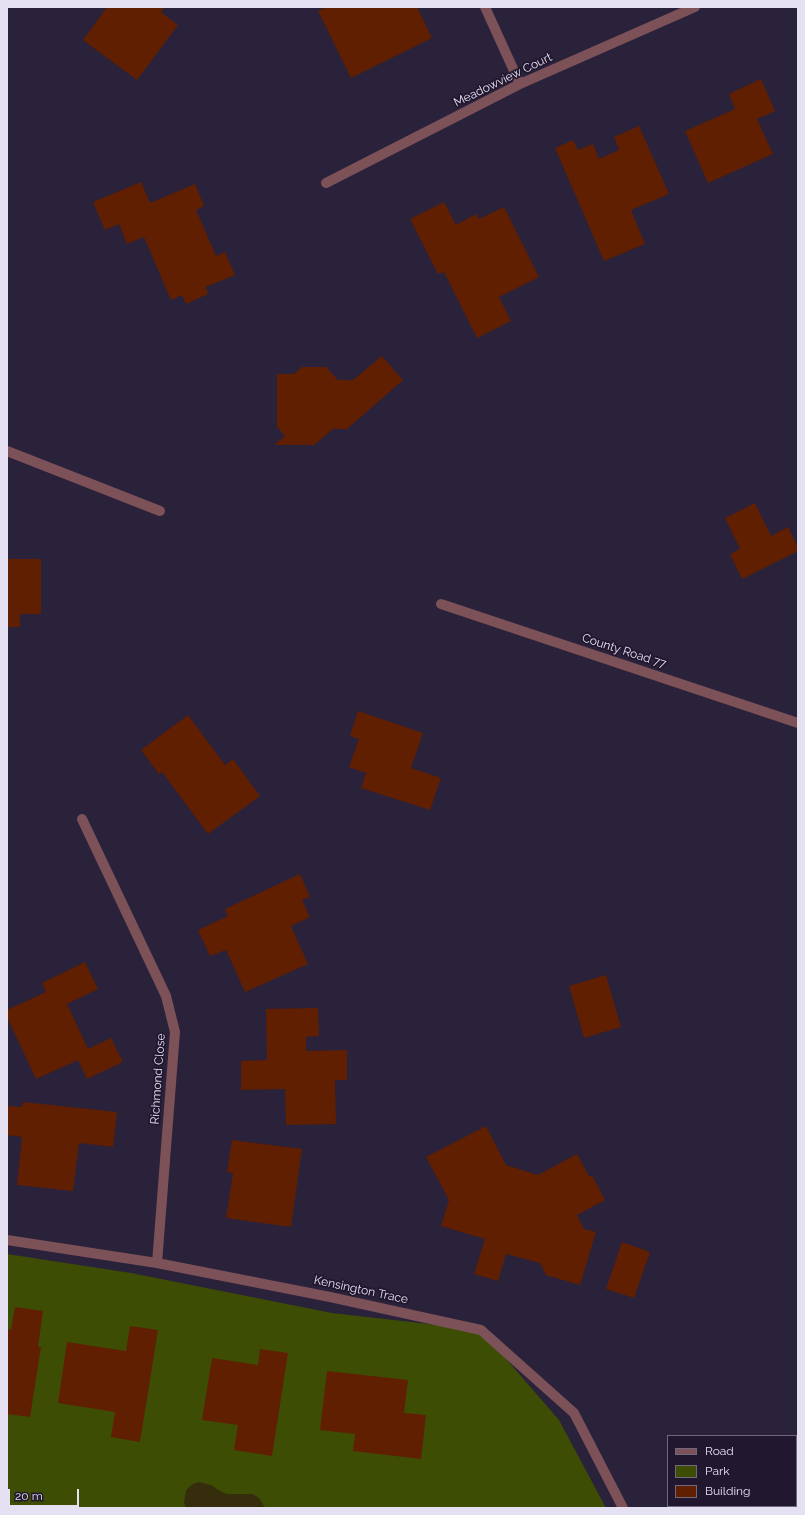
<!DOCTYPE html>
<style>
body{margin:0}
#map{position:relative;width:805px;height:1515px;overflow:hidden;background:#2a213a;font-family:Raleway,sans-serif}
canvas{display:block}
.frame{position:absolute;inset:0;border:8px solid #e6e1f2;pointer-events:none}
.legend{position:absolute;left:667px;top:1435px;width:130px;height:72px;box-sizing:border-box;background:#21172f;border:1px solid #70687d;margin:0;padding:5px 7px;list-style:none;font-size:12px;color:#e6e1f2}
.legend li{display:flex;align-items:center;gap:8px;height:20px}
.legend b{width:20px;border:1px solid #70687d}
.scale{position:absolute;left:8px;top:1489px;width:71px;height:18px;box-sizing:border-box;border:2px solid #e6e1f2;border-top:0;padding-left:5px;font-size:12px;line-height:14px;white-space:nowrap;color:#e6e1f2;-webkit-text-stroke:3px #21172f;paint-order:stroke}
</style>
<div id="map">
<canvas width="805" height="1515"></canvas>
<div class="frame"></div>
<ul class="legend">
<li><b style="height:5px;background:#7c5158"></b>Road</li>
<li><b style="height:11px;background:#3e4d04"></b>Park</li>
<li><b style="height:11px;background:#601f00"></b>Building</li>
</ul>
<div class="scale">20 m</div>
</div>
<script>
const ctx = document.querySelector('canvas').getContext('2d');
ctx.lineJoin = 'round';
function paint(path, color) { ctx.fillStyle = color; ctx.fill(path, 'evenodd'); }
const poly = rows => new Path2D(rows.map(r => 'M' + r).join(''));
function trace(path, color, width, dash) { ctx.strokeStyle = color; ctx.lineWidth = width; ctx.lineCap = dash ? 'butt' : 'round'; ctx.setLineDash(dash || []); ctx.stroke(path); }
function label(font, color, halo, rows, align = 'center') {
  ctx.font = font + ' Raleway,sans-serif'; ctx.lineWidth = 3.5; ctx.setLineDash([]); ctx.textBaseline = 'middle'; ctx.strokeStyle = halo; ctx.fillStyle = color; for (const [text, x, y, turn = 0] of rows) {
    ctx.save(); ctx.translate(x, y); ctx.rotate((+turn || 0) * Math.PI / 180); ctx.textAlign = isNaN(turn) ? turn : align; if (halo) ctx.strokeText(text, 0, 0); ctx.fillText(text, 0, 0); ctx.restore();
  }
}
const green = poly([
 [7,1254,131,1273,332,1313,481,1330,559,1420,606,1508,7,1508]
]);
const sand = poly([
 [199,1482,211,1485,220,1491,227,1494,253,1494,260,1499,265,1508,186,1508,184,1502,186,1490,193,1484]
]);
const building = poly([
 [107,7,164,7,161,12,178,25,137,80,83,40],
 [326,7,417,7,432,38,351,78,318,11],
 [761,79,775,111,757,119,773,154,708,183,685,131,735,109,729,94],
 [639,126,669,194,631,210,645,244,604,261,555,148,573,140,578,150,593,144,599,159,619,150,614,137],
 [141,182,150,203,195,184,204,206,196,210,216,256,225,252,235,275,206,287,208,294,186,304,182,295,171,300,144,237,127,244,119,224,105,230,93,202],
 [444,202,456,225,476,214,479,219,504,207,539,277,499,297,511,321,477,338,444,272,438,274,410,219],
 [382,356,403,380,347,429,333,429,314,445,274,445,285,436,277,427,277,374,294,374,302,367,326,367,338,380,353,380],
 [755,503,771,536,788,527,798,548,798,551,742,579,730,554,740,549,725,518],
 [7,559,41,559,41,614,20,614,20,627,8,627],
 [358,711,423,733,411,768,441,778,430,810,361,788,366,773,349,767,359,739,350,736],
 [188,715,225,765,233,759,260,796,208,834,162,772,159,774,141,750],
 [300,874,310,897,302,900,310,917,291,926,308,964,245,992,226,950,210,956,198,930,228,916,225,909],
 [85,962,98,989,67,1004,88,1049,111,1038,123,1062,87,1079,78,1060,36,1079,7,1017,7,1010,46,992,42,983],
 [606,975,621,1027,584,1038,569,986],
 [318,1008,319,1036,306,1037,306,1051,347,1050,347,1080,335,1080,336,1124,286,1125,285,1089,241,1090,241,1061,267,1060,266,1009],
 [23,1102,117,1112,113,1147,79,1143,73,1191,17,1185,22,1137,7,1135,7,1106,22,1107],
 [486,1126,506,1165,538,1175,577,1154,589,1176,593,1177,605,1200,577,1215,584,1229,596,1232,580,1285,546,1275,540,1263,506,1254,498,1281,474,1274,485,1239,441,1226,449,1200,426,1157],
 [232,1140,302,1149,291,1227,226,1218,233,1173,227,1172],
 [622,1242,650,1252,634,1298,606,1289],
 [15,1307,43,1311,38,1347,41,1347,30,1417,7,1414,7,1329,11,1330],
 [130,1326,158,1330,140,1442,111,1437,115,1412,58,1403,67,1342,126,1351],
 [260,1349,288,1353,272,1456,234,1450,238,1425,202,1420,212,1358,258,1365],
 [327,1371,408,1380,404,1413,426,1415,421,1459,353,1451,355,1434,320,1430]
]);
const street = poly([
 [485,7,520,84],
 [326,183,520,84,695,7],
 [7,451,160,511],
 [441,604,798,723],
 [82,819,166,996,175,1032,157,1263],
 [7,1240,157,1263,330,1297,481,1330,574,1413,623,1508]
]);
const streetNames = [
 ["Meadowview Court",503,80,-26],
 ["County Road 77",624,651,18],
 ["Richmond Close",158,1079,-86],
 ["Kensington Trace",361,1290,12]
];
paint(green, '#3e4d04');
paint(sand, '#362d0d');
paint(building, '#601f00');
trace(street, '#7c5158', 10);
label('12px', '#e6e1f2', '#21172f', streetNames);
</script>
